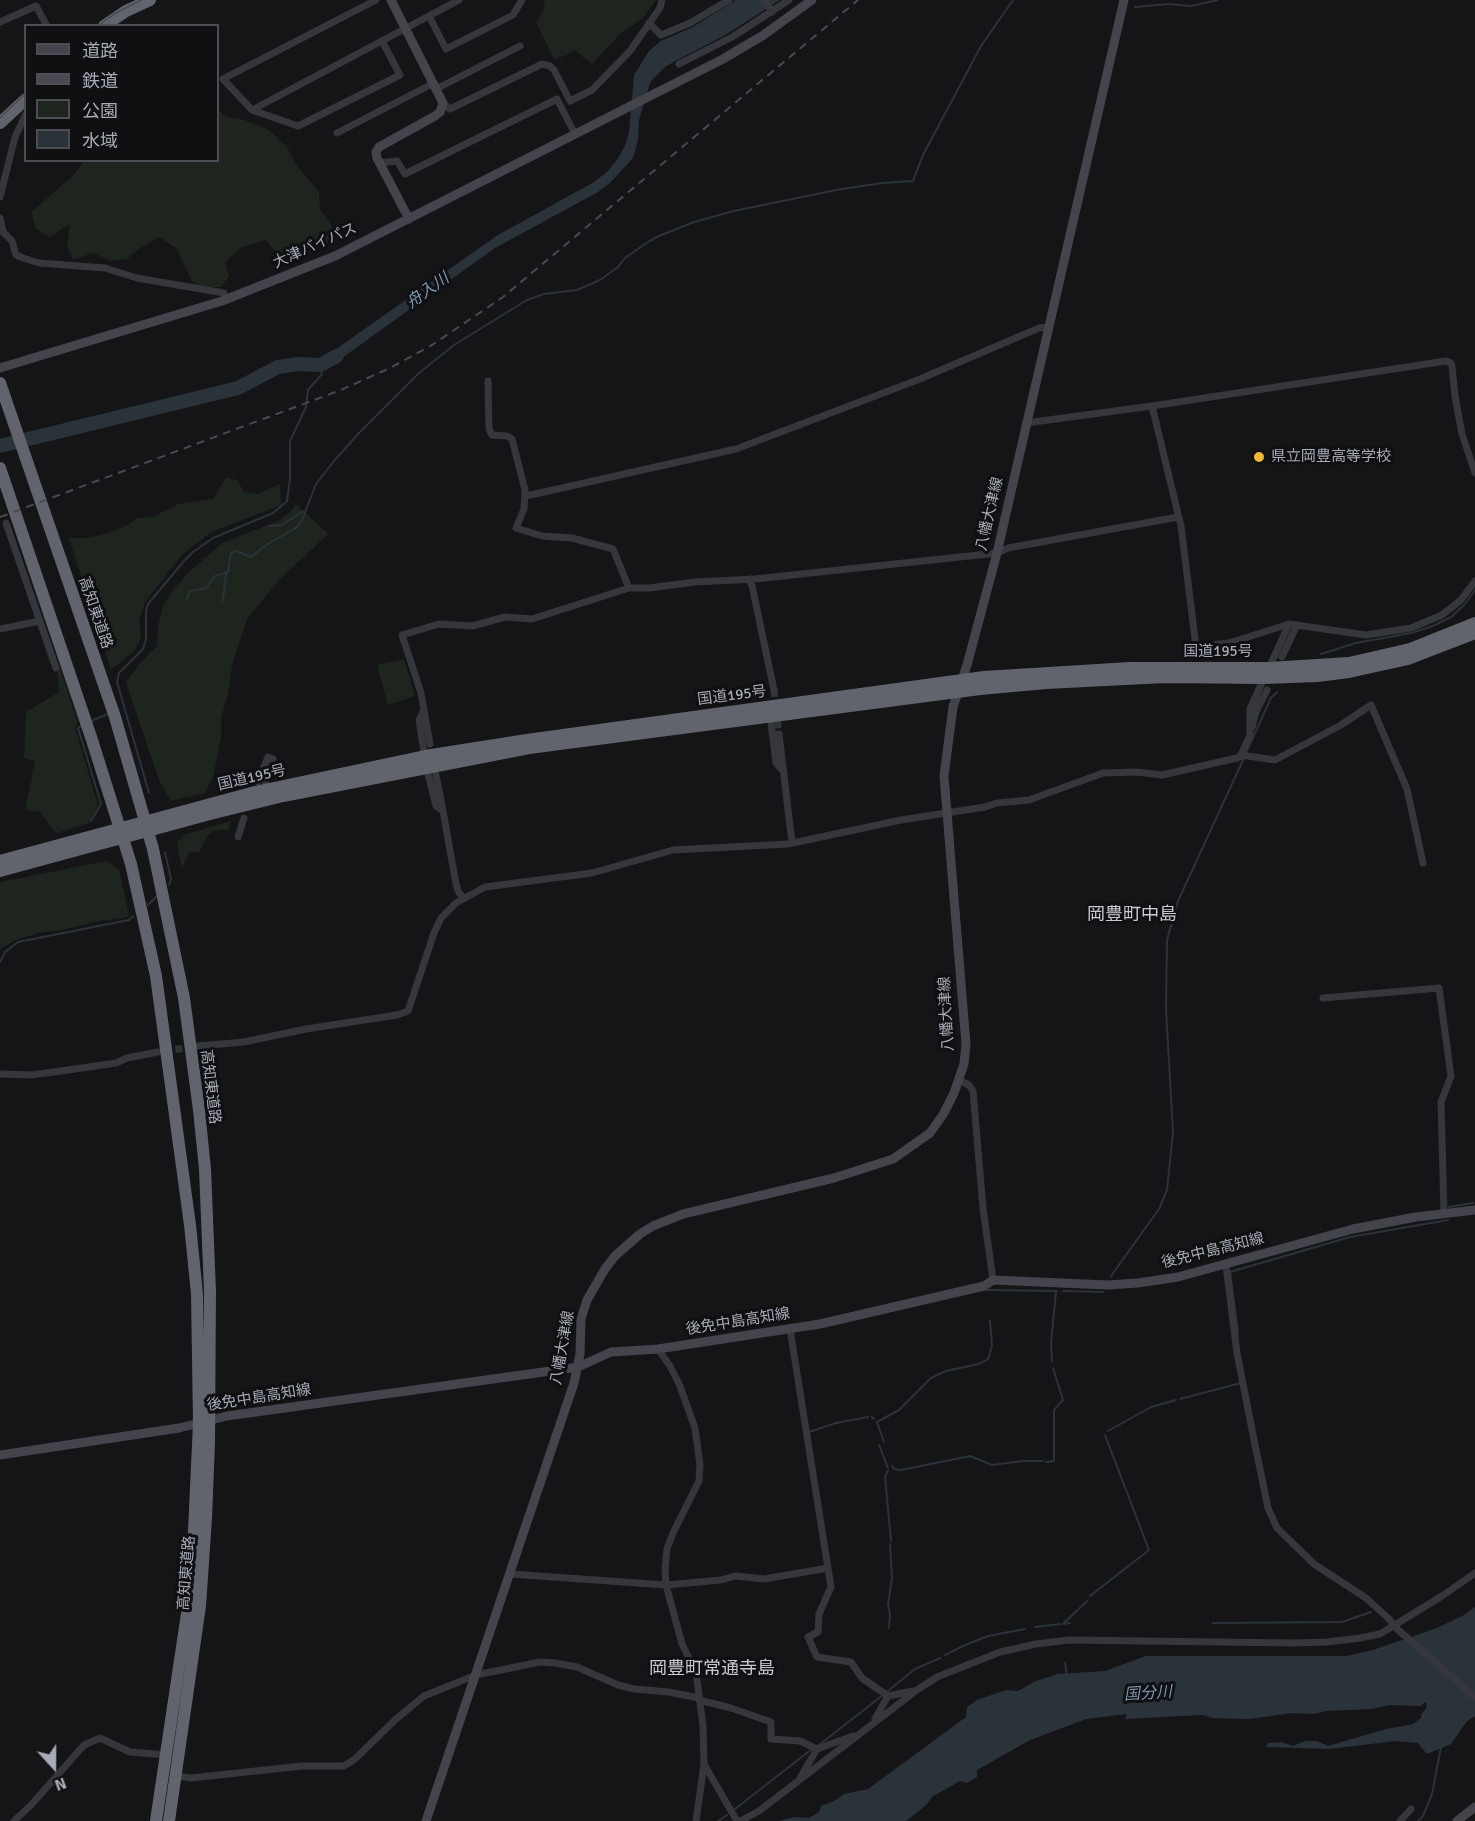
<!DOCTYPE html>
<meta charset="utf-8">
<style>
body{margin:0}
#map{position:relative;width:1475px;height:1821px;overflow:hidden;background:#151517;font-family:Signika,"Noto Sans JP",sans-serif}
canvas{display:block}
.legend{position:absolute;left:24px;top:24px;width:195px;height:138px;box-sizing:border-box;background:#101012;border:2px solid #4c4e54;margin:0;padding:8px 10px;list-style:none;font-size:18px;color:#a7abb7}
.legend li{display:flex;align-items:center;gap:12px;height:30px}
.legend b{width:30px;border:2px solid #4c4e54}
.north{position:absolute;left:24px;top:1737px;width:60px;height:60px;-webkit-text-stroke:4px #101012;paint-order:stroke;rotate:159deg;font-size:16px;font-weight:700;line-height:24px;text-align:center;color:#a7abb7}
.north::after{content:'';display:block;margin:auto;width:21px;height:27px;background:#a7abb7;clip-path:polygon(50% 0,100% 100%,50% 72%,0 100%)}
</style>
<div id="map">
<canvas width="1475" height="1821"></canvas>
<ul class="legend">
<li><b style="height:8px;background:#44454c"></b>道路</li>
<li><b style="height:8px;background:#494a51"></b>鉄道</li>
<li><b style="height:16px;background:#1d251e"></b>公園</li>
<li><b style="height:16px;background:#2b333a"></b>水域</li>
</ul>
<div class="north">N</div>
</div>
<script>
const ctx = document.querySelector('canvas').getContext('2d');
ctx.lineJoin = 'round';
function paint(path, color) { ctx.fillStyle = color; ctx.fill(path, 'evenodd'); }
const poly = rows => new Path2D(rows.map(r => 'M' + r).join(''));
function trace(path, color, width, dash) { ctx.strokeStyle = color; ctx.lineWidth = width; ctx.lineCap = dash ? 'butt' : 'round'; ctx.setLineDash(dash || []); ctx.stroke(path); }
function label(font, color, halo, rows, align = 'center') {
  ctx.font = font + ' Signika,"Noto Sans JP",sans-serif'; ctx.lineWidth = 6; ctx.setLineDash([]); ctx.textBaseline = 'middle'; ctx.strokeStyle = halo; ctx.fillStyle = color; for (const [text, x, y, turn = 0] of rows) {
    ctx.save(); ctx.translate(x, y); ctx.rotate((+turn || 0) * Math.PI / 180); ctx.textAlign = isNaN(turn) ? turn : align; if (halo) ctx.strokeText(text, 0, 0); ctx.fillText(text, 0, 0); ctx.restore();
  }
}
const green = poly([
 [545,0,656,0,643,18,620,34,592,64,574,50,565,56,554,59,536,22,543,11],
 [218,109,226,117,244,120,268,129,287,147,297,166,319,192,320,209,331,225,334,240,298,256,282,260,266,240,242,247,225,262,229,276,221,287,204,287,192,281,176,248,159,237,139,249,127,259,111,261,93,253,73,260,67,246,70,224,50,237,36,229,31,212,73,176,84,161,218,160],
 [226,477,237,480,244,492,257,494,280,484,281,505,211,532,182,555,145,602,139,620,141,638,134,651,111,670,69,538,87,538,108,533,126,526,137,518,153,517,179,504,213,499],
 [296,504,328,534,281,578,247,619,232,665,228,694,221,718,221,737,213,777,205,793,171,801,159,780,126,682,141,662,157,646,158,627,163,606,173,590,188,573,222,543,278,521,291,511],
 [404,659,415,696,388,705,377,665],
 [60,668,78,723,75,728,98,805,89,823,56,833,40,812,25,810,35,761,24,758,26,712,59,692,57,669],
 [230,821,229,830,215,830,208,835,200,851,189,853,182,869,177,843,184,835],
 [106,861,119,869,129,917,99,921,62,930,38,933,16,940,0,949,0,882]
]);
const water = poly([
 [736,0,780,0,727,34,666,66,653,79,650,83,639,120,638,139,633,158,610,183,598,192,495,248,328,368,323,368,319,361,498,235,594,182,607,172,617,160,625,146,629,132,634,75,649,51,661,41,693,27],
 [1475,1607,1475,1716,1467,1721,1451,1744,1427,1754,1418,1743,1396,1741,1329,1749,1266,1747,1268,1743,1281,1742,1293,1746,1305,1741,1317,1741,1328,1746,1386,1729,1413,1724,1421,1718,1421,1714,1426,1709,1427,1704,1425,1702,1421,1706,1389,1705,1372,1709,1325,1711,1315,1714,1293,1713,1249,1719,1213,1718,1203,1715,1125,1719,1127,1714,1086,1719,1030,1740,977,1770,977,1777,967,1783,960,1781,933,1796,925,1806,906,1821,779,1821,794,1817,809,1818,819,1812,821,1806,834,1801,844,1794,868,1789,966,1717,967,1707,977,1700,1006,1690,1018,1691,1036,1681,1058,1674,1105,1671,1146,1656,1346,1656,1373,1650,1437,1628,1464,1615]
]);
const stream = poly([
 [1135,7,1168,4,1191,6,1218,0],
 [268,526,282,525,303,511],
 [187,598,190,591,206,588,215,576,228,572,231,553,236,551,251,557,269,543,296,528,302,520,316,484,334,461,359,433,419,373,454,345,527,300,544,294,577,290,600,280,618,267,625,258,648,242,659,236,694,222,734,211,836,190,882,183,913,181,923,155,981,46,1013,0],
 [222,601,224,593,226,574],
 [1321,654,1356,643,1411,633,1433,626,1451,617,1465,604,1475,590],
 [91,721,110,713],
 [83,725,78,728,101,804,91,821],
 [1246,753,1271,698,1277,692],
 [149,793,117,682,119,673,143,649,146,639,146,611,148,604,184,561,193,552,213,538,273,513,287,501,290,478,290,441,306,407,308,390,322,374,320,365],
 [165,852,171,879,169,885],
 [148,905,157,896],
 [0,962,5,952,18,942,129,920,133,916],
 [1449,1207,1473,1203],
 [1111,1276,1159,1209,1167,1190,1173,1132,1166,1009,1167,940,1178,901,1244,758],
 [986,1290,1057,1291],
 [1063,1291,1103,1292],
 [1238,1333,1230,1272,1350,1237,1448,1220],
 [1052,1361,1051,1343,1056,1292],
 [1180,1399,1241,1383],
 [872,1417,874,1419],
 [1108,1431,1151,1407,1176,1400],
 [809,1432,836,1423,868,1417],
 [884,1442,877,1422,899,1410,931,1378,946,1371,979,1364,988,1359,992,1346,990,1321],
 [879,1445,888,1468],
 [1046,1462,1054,1461,1054,1410,1063,1400,1053,1368],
 [892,1466,894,1469,901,1470,970,1456,992,1465,1023,1461,1043,1461],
 [888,1471,885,1477,891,1541],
 [1090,1596,1149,1550,1105,1435],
 [1213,1623,1342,1622,1371,1612],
 [1063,1624,1087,1601],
 [1063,1624,1070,1623],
 [1035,1627,1060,1624],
 [889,1628,890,1615,888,1604,892,1578,890,1544],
 [945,1655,965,1645,988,1636,1025,1629],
 [1065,1663,1067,1676],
 [888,1691,915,1669,940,1658],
 [819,1745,883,1695],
 [735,1809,812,1749],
 [718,1821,727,1815],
 [1418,1821,1423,1816,1432,1794,1441,1747]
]);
const river = poly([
 [0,446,238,388,278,367,298,364,320,365,337,356]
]);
const streetTunnel = poly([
 [774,690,779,734],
 [165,1051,193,1047]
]);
const street = poly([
 [376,0,223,79,252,110,298,126,400,75,382,41],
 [765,0,772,12],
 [429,16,446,49,513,15,522,0],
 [0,22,36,6,47,26],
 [649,23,661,35,690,23,729,0],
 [679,64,734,36,789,0],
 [436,89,520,46],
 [443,103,450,109,542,64,550,66,554,70,570,101,592,90,630,51,660,8,662,0],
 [252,110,459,0],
 [337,133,434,83],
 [379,163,397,161,405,174,557,99,575,134],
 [0,197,15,137,26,114],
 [0,218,3,232,12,241,16,255,23,258,39,263,105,268,137,278,224,293,226,299],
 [488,381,489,429,492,435,507,436,512,439,525,490,524,509,516,528,542,536,572,538,613,549,629,588,649,588,695,582,755,579,997,553,1008,548,1178,517],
 [1152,406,1181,526,1196,647,1229,643,1289,624],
 [1026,423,1152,406,1446,361,1451,363,1452,366,1455,396,1462,434,1475,473],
 [526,496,736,449,920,379,1039,328,1049,327],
 [6,523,56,668],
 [749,579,752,586,774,690],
 [0,629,40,621],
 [1282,657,1297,625],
 [1269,668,1289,624,1366,635,1411,628,1442,615,1461,600,1475,581],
 [423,712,419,720,426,766,436,806,443,811,456,884,459,893,464,898],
 [770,715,776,763,784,772],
 [1252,727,1256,712,1267,690],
 [779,734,792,843],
 [430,744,421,693,402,635,439,624,472,626,505,617,532,619,629,588],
 [1241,755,1275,760,1341,725,1371,705,1407,789,1423,863],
 [436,775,443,811],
 [258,782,268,757,273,759,265,781,268,789],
 [238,837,244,818],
 [1323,998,1439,988,1451,1076,1441,1102,1444,1214],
 [198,1046,244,1042,306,1029,397,1015,408,1011,434,933,441,918,456,903,485,887,592,873,673,850,788,844,901,820,985,807,997,803,1029,800,1103,773,1136,772,1162,775,1237,758,1240,757,1250,735,1250,709,1264,678],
 [0,1074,31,1075,61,1071,116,1063,127,1058,158,1052],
 [959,1080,969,1085,973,1091,983,1208,993,1280],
 [1226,1265,1237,1353,1254,1440,1268,1508,1277,1528,1314,1564,1366,1598,1389,1619,1396,1628,1475,1697],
 [790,1329,831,1587,819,1614,818,1632,808,1637,817,1657,851,1662,862,1678,888,1696,913,1691],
 [658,1349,670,1366,680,1386,695,1428,700,1465,699,1481,673,1533,667,1549,665,1569,666,1585,682,1644,696,1672,703,1726,704,1764,696,1821],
 [510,1574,666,1585,721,1580,735,1576,764,1579,828,1568],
 [699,1700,731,1708,771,1722,771,1739,800,1741,817,1749,800,1778],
 [875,1719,888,1696],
 [817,1749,853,1736],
 [704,1764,737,1821],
 [175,1773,176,1776,191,1778,302,1766,344,1766,355,1759,396,1719,424,1696,476,1675,540,1662,555,1663,577,1667,618,1685,634,1689,669,1692,699,1698],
 [14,1821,31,1805,84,1745,100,1738,130,1752,167,1755],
 [740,1821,759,1811,917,1690,937,1677,1000,1652,1036,1644,1069,1640,1294,1643,1327,1642,1360,1638,1380,1634,1442,1596,1475,1573],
 [1400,1821,1411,1809]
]);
const secondary = poly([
 [391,0,443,103,440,112,435,116,379,147,376,152,377,158,409,219],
 [0,368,222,301,335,256,723,59,762,36,812,0],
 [0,1455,179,1428,227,1416,565,1369,578,1367,611,1352,658,1349,820,1324,984,1286,993,1280,1107,1285,1138,1283,1178,1277,1353,1229,1416,1217,1475,1210],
 [426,1821,574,1383,580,1354,581,1319,587,1300,605,1269,615,1256,640,1234,653,1226,683,1214,834,1178,893,1159,930,1133,944,1113,954,1093,964,1064,966,1044,944,776,953,707,967,665,997,553,1124,0],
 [1457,1821,1475,1807]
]);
const highway = poly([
 [104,26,126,11,150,0],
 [0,123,26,99],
 [0,383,115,717,153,849,184,998,199,1110,205,1169,210,1291,209,1442,206,1518,200,1606,169,1821],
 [0,468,92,740,131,864,156,976,190,1225,197,1294,199,1423,194,1531,188,1607,156,1821],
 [0,861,255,792,425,756,527,740,984,677,1130,668,1269,668,1349,663,1410,649,1475,623],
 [0,871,210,814,283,796,529,748,980,689,1046,683,1165,677,1264,678,1317,676,1349,672,1408,659,1475,633]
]);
const tram = poly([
 [98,26,114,14,141,0],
 [0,118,26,93]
]);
const rail = poly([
 [0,517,341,390,390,368,432,345,503,297,858,0]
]);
const markers = [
 [1259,457,6,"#efbb35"]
];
const streetNames = [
 ["大津バイパス",315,246,-24],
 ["八幡大津線",990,514,-77],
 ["高知東道路",95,613,71],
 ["国道195号",1218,652],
 ["国道195号",732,696,-7],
 ["国道195号",252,778,-13],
 ["八幡大津線",947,1014,-93],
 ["高知東道路",210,1087,83],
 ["後免中島高知線",1213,1251,-14],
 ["後免中島高知線",738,1322,-9],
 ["八幡大津線",563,1348,-80],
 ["後免中島高知線",259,1398,-9],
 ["高知東道路",187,1573,-85]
];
const poiNames = [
 ["県立岡豊高等学校",1271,457]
];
const waterNames = [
 ["舟入川",428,291,-36],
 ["国分川",1148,1694,-4]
];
const quarterNames = [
 ["岡豊町中島",1132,915],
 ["岡豊町常通寺島",712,1669]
];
paint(green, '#1d251e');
paint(water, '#2b333a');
trace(stream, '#2b333a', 2);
trace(river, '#2b333a', 14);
trace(streetTunnel, '#323337', 7, [7, 3.5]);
trace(street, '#36373c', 7);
trace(secondary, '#44454c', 9);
trace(highway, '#62646d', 12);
trace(tram, '#494a51', 1.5);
trace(rail, '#494a51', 2, [8, 6]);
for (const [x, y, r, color] of markers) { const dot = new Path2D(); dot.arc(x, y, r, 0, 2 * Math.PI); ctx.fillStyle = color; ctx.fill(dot); trace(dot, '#101012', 2); }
label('15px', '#a7abb7', '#101012', streetNames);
label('15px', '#a7abb7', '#101012', poiNames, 'left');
label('italic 16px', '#7e97b1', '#101012', waterNames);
label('18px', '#c8cad3', '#101012', quarterNames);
</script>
